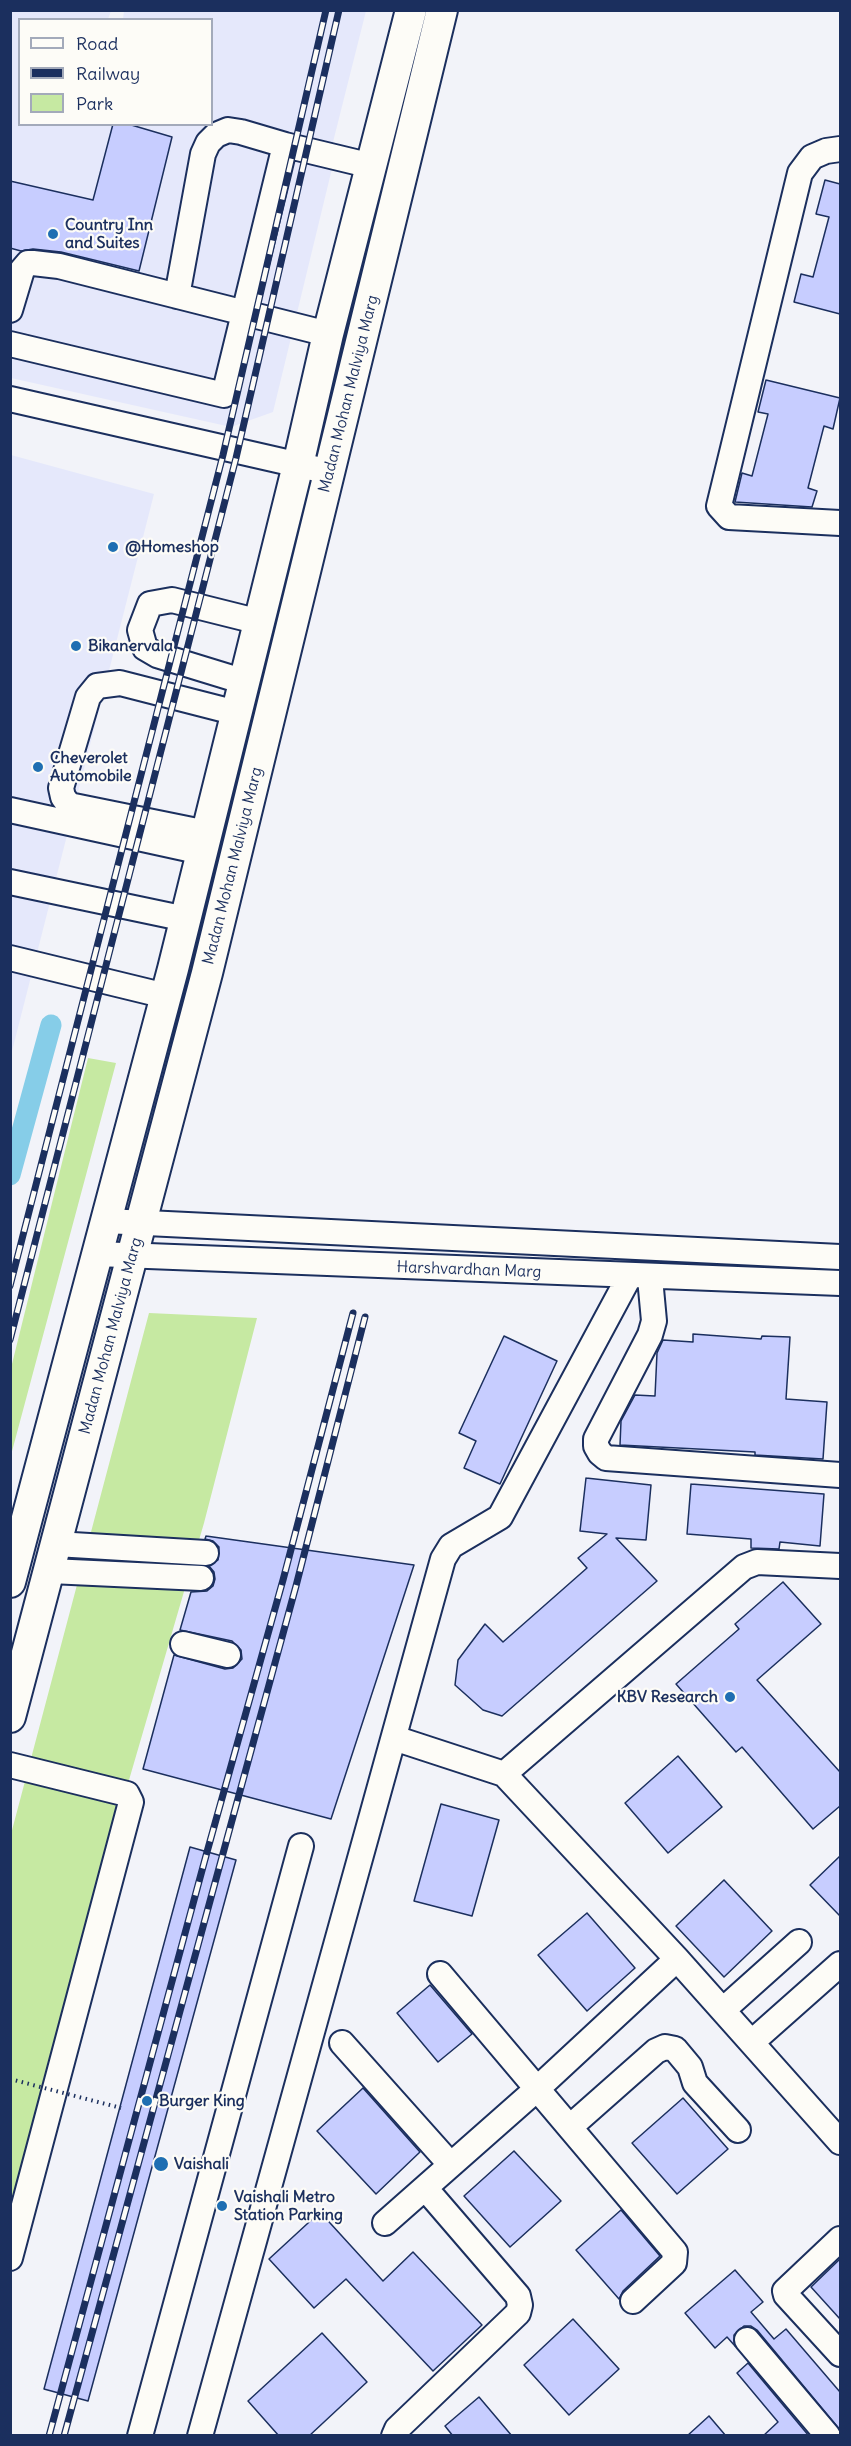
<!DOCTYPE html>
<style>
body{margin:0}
#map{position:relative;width:851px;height:2446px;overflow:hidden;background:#f2f3f9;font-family:Delius,sans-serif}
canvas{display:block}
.frame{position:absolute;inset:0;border:12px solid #1b2f5e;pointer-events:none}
.legend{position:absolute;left:18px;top:18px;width:195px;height:108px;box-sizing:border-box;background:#fdfcf7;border:2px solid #a3aaba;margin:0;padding:8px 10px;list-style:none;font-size:18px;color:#1b2f5e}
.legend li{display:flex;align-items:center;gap:12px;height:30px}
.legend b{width:30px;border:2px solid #a3aaba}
</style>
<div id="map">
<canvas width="851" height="2446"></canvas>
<div class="frame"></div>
<ul class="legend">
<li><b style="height:8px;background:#fdfcf7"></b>Road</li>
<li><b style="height:8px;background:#1b2f5e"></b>Railway</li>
<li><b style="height:16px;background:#c6e9a2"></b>Park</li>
</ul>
</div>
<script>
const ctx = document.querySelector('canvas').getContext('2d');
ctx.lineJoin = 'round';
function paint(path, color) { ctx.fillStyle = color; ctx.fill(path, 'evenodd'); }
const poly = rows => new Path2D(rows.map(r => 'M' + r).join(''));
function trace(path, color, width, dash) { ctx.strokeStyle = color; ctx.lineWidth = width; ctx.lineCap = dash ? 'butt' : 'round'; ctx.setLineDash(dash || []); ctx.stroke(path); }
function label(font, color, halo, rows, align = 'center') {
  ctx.font = font + ' Delius,sans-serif'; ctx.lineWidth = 4.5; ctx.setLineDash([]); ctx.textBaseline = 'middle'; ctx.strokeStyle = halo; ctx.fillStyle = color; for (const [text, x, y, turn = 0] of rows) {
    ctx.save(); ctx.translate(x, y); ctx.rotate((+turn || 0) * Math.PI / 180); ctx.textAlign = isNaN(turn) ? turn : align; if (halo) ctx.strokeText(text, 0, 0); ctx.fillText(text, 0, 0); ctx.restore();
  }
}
const built = poly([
 [11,11,111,11,108,19,20,20,20,124,212,124,212,20,123,19,124,11,366,11,331,150,336,152,273,412,231,427,11,378],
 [11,455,154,494,11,1055]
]);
const green = poly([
 [88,1058,116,1063,11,1455,11,1368],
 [149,1313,257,1318,204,1523,115,1828,11,2224,11,1834]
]);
const canal = poly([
 [10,1175,51,1025]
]);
const building = poly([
 [113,124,128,124,172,137,139,271,61,252,33,249,21,251,10,248,10,181,93,200,113,124],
 [825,180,840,184,840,314,794,302,801,274,813,277,829,217,816,214,825,180],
 [766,380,840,398,833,429,824,426,808,488,817,491,812,507,735,502,742,473,752,476,768,414,758,412,766,380],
 [693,1334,761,1339,762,1336,790,1337,786,1399,827,1402,823,1459,755,1455,755,1452,620,1445,621,1421,635,1395,655,1396,657,1353,663,1340,693,1342,693,1334],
 [504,1336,557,1361,500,1484,464,1468,476,1441,459,1433,504,1336],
 [586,1478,651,1485,646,1540,616,1538,657,1581,502,1716,483,1710,455,1685,458,1660,485,1624,503,1642,587,1568,578,1558,607,1534,580,1531,586,1478],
 [691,1484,824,1494,820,1546,780,1542,779,1549,751,1548,751,1539,687,1534,691,1484],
 [206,1536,414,1565,331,1819,143,1769,174,1655,225,1669,233,1668,242,1659,241,1650,232,1641,180,1630,191,1592,207,1591,213,1586,215,1579,214,1572,209,1566,218,1560,219,1547,213,1541,205,1539,206,1536],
 [783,1582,821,1624,757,1680,840,1772,840,1806,813,1829,742,1747,736,1752,676,1684,739,1629,735,1624,783,1582],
 [678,1756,722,1807,668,1853,625,1803,678,1756],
 [441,1804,499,1820,472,1916,414,1901,441,1804],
 [190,1847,236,1860,88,2401,44,2389,190,1847],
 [840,1856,840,1916,810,1885,840,1856],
 [724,1880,772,1931,724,1977,676,1926,724,1880],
 [587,1913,635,1968,587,2011,538,1955,587,1913],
 [430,1985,472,2034,438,2062,397,2013,430,1985],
 [363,2088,420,2152,376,2194,317,2131,363,2088],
 [683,2098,728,2149,677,2194,632,2143,683,2098],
 [514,2151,561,2201,510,2247,464,2196,514,2151],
 [621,2210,660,2256,623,2291,619,2299,576,2250,621,2210],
 [320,2212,383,2281,413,2252,482,2325,433,2371,346,2279,314,2308,269,2259,320,2212],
 [840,2259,840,2319,811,2287,840,2259],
 [735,2270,763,2302,751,2312,774,2339,786,2329,840,2392,840,2430,757,2330,751,2326,744,2326,734,2335,735,2346,727,2337,715,2348,685,2313,735,2270],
 [573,2319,619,2369,569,2415,524,2365,573,2319],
 [322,2333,367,2382,309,2436,279,2436,248,2401,322,2333],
 [748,2363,809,2436,763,2436,778,2422,737,2373,748,2363],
 [479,2397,512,2436,453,2436,445,2426,479,2397],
 [709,2416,726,2436,687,2436,709,2416]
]);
const minor = poly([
 [840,149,826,151,812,157,800,173,719,506,729,517,840,523],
 [177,296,203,154,208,143,216,135,228,130,241,132,285,145,372,166],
 [10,310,22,270,28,263,33,263,59,266,328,334],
 [10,344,224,395,285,145],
 [10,399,330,472],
 [245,682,157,655,145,648,140,630,150,604,172,600,260,622],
 [10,810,202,852],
 [207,833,69,805,63,797,61,788,88,697,97,686,120,683,237,713],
 [10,882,186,919],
 [10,958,166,996],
 [106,1221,840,1257],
 [97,1254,840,1283],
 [650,1278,654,1321,650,1335,596,1439,596,1446,600,1453,606,1458,840,1475],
 [56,1544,206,1553],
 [50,1571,201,1578],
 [183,1644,228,1655],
 [394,1738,504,1774,677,1959,840,2142],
 [10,1765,127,1794,131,1802,10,2258],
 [504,1774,744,1567,757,1562,840,1566],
 [440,1974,675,2252,674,2263,633,2301],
 [723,2010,799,1942],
 [752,2042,840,1964],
 [342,2043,450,2164],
 [570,2127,656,2051,665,2047,675,2049,690,2067,695,2083,738,2130],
 [385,2223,538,2088,677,1959],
 [840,2239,785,2291,786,2295,840,2354],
 [747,2340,828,2436],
 [140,2436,301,1846],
 [200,2436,443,1559,451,1546,500,1517,629,1277],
 [394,2436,397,2429,518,2313,520,2305,518,2296,425,2188]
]);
const major = poly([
 [10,1582,173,969,298,465,328,334,411,10],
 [10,1717,207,973,442,10]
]);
const rail = poly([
 [10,1286,223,455,326,10],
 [10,1340,236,458,339,10],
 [49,2436,207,1852,283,1580,353,1313],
 [64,2436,296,1586,365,1317]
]);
const pathBridge = poly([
 [10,2079,121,2108]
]);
const markers = [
 [53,234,6,"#1f6fb2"],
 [113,547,6,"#1f6fb2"],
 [76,646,6,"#1f6fb2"],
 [38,767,6,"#1f6fb2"],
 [730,1697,6,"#1f6fb2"],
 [147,2101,6,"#1f6fb2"],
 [161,2164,8,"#1f6fb2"],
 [222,2206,6,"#1f6fb2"]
];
const poiNames = [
 ["Country Inn",65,225],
 ["and Suites",65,243],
 ["@Homeshop",125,547],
 ["Bikanervala",88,646],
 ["Cheverolet",50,758],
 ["Automobile",50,776],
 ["KBV Research",718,1697,"right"],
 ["Burger King",159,2101],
 ["Vaishali",174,2164],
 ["Vaishali Metro",234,2197],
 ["Station Parking",234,2215]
];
const streetNames = [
 ["Madan Mohan Malviya Marg",349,394,-76],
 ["Madan Mohan Malviya Marg",233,866,-76],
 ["Harshvardhan Marg",469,1270,2],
 ["Madan Mohan Malviya Marg",111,1336,-75]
];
paint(built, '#e5e8fb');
paint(green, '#c6e9a2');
trace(canal, '#86cde8', 21);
paint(building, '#c7cdff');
trace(building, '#1b2f5e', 1.5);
trace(minor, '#1b2f5e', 28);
trace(major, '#1b2f5e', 34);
trace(minor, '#fdfcf7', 24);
trace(major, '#fdfcf7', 30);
trace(rail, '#1b2f5e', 7);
trace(rail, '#fdfcf7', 4.5, [14]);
trace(pathBridge, '#1b2f5e', 4, [1.5, 4.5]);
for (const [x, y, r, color] of markers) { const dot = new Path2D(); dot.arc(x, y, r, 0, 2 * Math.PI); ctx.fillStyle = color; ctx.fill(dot); trace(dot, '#fdfcf7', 2); }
label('bold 16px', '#1b2f5e', '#fdfcf7', poiNames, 'left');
label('16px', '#1b2f5e', '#fdfcf7', streetNames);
</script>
